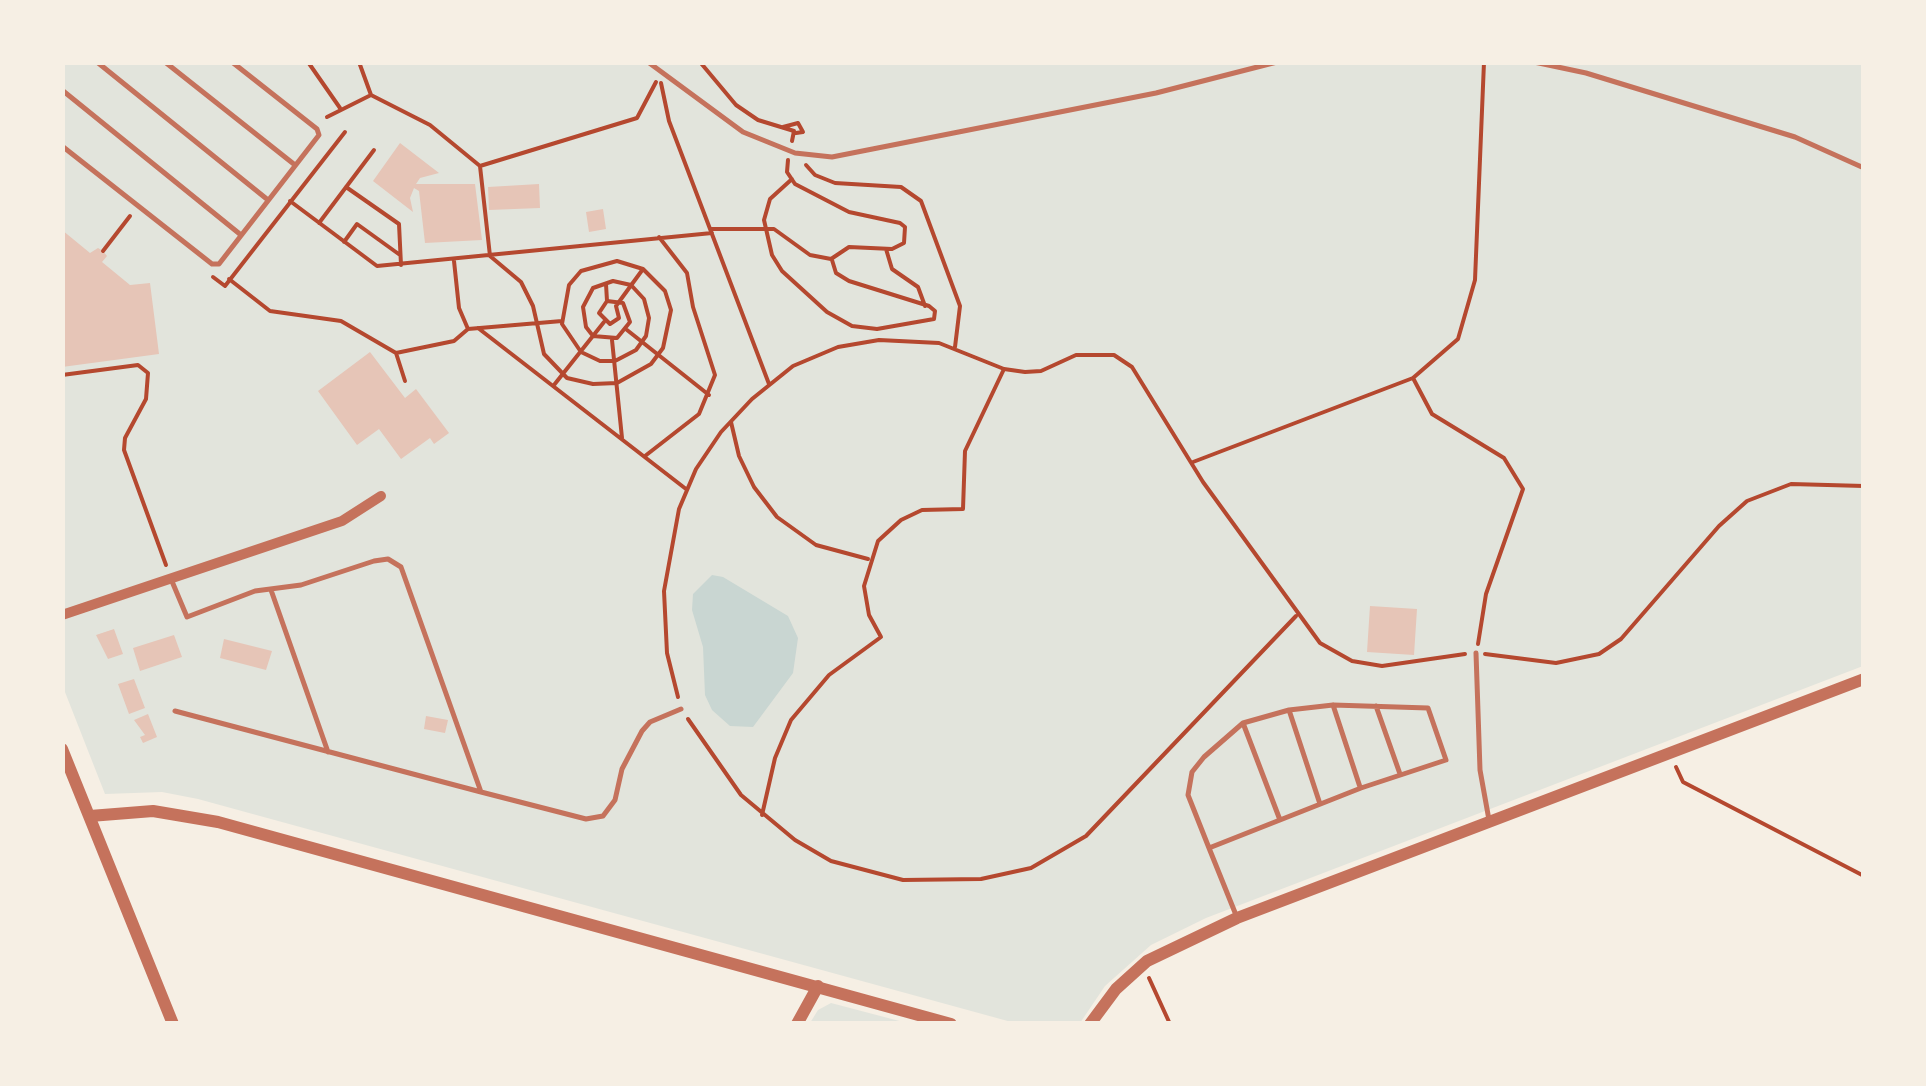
<!DOCTYPE html>
<style>
body{margin:0}
#map{position:relative;width:1926px;height:1086px;overflow:hidden;background:#f6efe4;font-family:Overpass,sans-serif}
canvas{display:block}
.frame{position:absolute;inset:0;border:65px solid #f6efe4;pointer-events:none}
</style>
<div id="map">
<canvas width="1926" height="1086"></canvas>
<div class="frame"></div>
</div>
<script>
const ctx = document.querySelector('canvas').getContext('2d');
ctx.lineJoin = 'round';
function paint(path, color) { ctx.fillStyle = color; ctx.fill(path, 'evenodd'); }
const poly = rows => new Path2D(rows.map(r => 'M' + r).join(''));
function trace(path, color, width, dash) { ctx.strokeStyle = color; ctx.lineWidth = width; ctx.lineCap = dash ? 'butt' : 'round'; ctx.setLineDash(dash || []); ctx.stroke(path); }
const green = poly([
 [63,63,1863,63,1863,666,1206,918,1151,945,1105,986,1080,1023,1015,1023,198,799,162,792,105,794,63,687],
 [831,1003,907,1023,810,1023,818,1010]
]);
const water = poly([
 [712,575,723,577,788,616,798,638,793,673,753,727,730,726,712,710,705,695,703,647,692,610,693,594]
]);
const building = poly([
 [400,143,439,173,420,178,416,184,475,184,482,240,425,243,419,191,414,188,410,198,413,212,373,181],
 [539,184,540,208,489,210,488,187],
 [603,209,606,229,589,232,586,212],
 [62,230,90,253,98,248,103,251,107,256,102,262,130,285,150,283,159,354,62,367],
 [370,352,405,398,416,389,449,433,434,444,430,438,401,459,379,429,357,445,318,391],
 [1370,606,1417,609,1414,655,1367,652],
 [114,629,123,654,108,659,96,635],
 [174,635,182,657,140,671,133,648],
 [224,639,272,651,266,670,220,658],
 [134,679,145,708,129,714,118,684],
 [148,714,157,737,143,743,140,737,145,735,134,720],
 [426,716,448,720,445,733,424,729]
]);
const path = poly([
 [308,62,340,108],
 [359,62,371,95,430,125,480,166,490,256,521,282,533,306,544,354,567,378,593,384,617,383,651,364,663,348,671,310,665,291,643,269,617,261,581,271,569,285,562,324,581,352,600,361,615,361,636,350,646,336,649,318,644,299,631,285,613,281,593,288,583,307,586,327,593,336,617,338,630,322,623,303,607,301],
 [700,62,736,105,758,120,794,131,792,141],
 [661,83,669,121,769,384],
 [327,117,371,95],
 [783,127,798,123,803,132,796,133],
 [806,165,815,175,835,183,901,187,921,201,960,306,955,347],
 [480,166,637,118,656,82],
 [792,179,770,199,764,220,772,255,782,271,827,312,852,326,877,329,934,319,935,311,929,306,849,281,836,273,832,260],
 [346,187,399,224,401,265],
 [290,201,377,266,712,233],
 [319,223,374,150],
 [711,229,774,229,810,255,831,259,849,247,892,249,904,243,905,227,900,223,849,212,795,184,787,172,788,160],
 [344,242,357,224,400,255],
 [886,249,892,269,918,287,925,306],
 [103,251,130,216],
 [454,261,459,308,468,329],
 [213,277,225,286,345,132],
 [229,279,270,311,341,321,396,353,454,341,468,329,562,321],
 [606,284,607,301,599,313,610,324,619,318,616,306,643,269],
 [478,328,686,489],
 [627,330,709,395],
 [612,340,622,438],
 [396,353,405,381],
 [62,375,138,365,148,373,146,399,125,438,124,450,166,565],
 [1413,378,1432,414,1504,458,1523,489,1486,594,1478,644],
 [554,385,604,322],
 [731,422,739,456,754,487,777,517,816,545,868,559],
 [645,456,699,414,715,375,693,307,687,273,659,237],
 [1193,462,1413,378,1458,339,1475,280,1484,62],
 [1485,654,1556,663,1599,654,1621,639,1719,526,1747,501,1791,484,1864,486],
 [678,697,667,653,664,591,679,509,696,469,721,432,752,399,793,366,838,347,879,340,939,343,1004,369,1025,372,1041,371,1076,355,1114,355,1132,367,1203,482,1320,643,1352,661,1382,666,1465,654],
 [688,719,741,795,795,840,831,861,903,880,981,879,1031,868,1086,836,1296,616],
 [1676,767,1683,782,1864,876],
 [762,815,775,758,791,720,829,675,881,637,869,615,864,586,878,541,901,520,922,510,963,509,965,451,1004,369],
 [1149,978,1170,1024]
]);
const service = poly([
 [97,62,268,200],
 [165,62,295,165],
 [648,62,743,132,795,153,832,157,1156,93,1277,62],
 [1534,62,1586,73,1795,137,1864,168],
 [62,90,241,235],
 [62,146,212,264,219,264,319,135,317,129,232,62],
 [171,579,187,617,255,591,301,585,374,561,388,559,401,567,481,792,175,711],
 [271,590,328,752],
 [1476,653,1480,770,1489,820],
 [1333,705,1360,787],
 [1376,706,1400,774],
 [1289,710,1320,804],
 [1243,723,1280,820],
 [481,792,586,819,603,816,615,800,622,769,642,731,650,722,681,709],
 [1209,848,1361,788,1446,760,1428,708,1333,705,1289,710,1243,723,1204,757,1192,772,1188,795,1209,848,1236,915]
]);
const minor = poly([
 [62,615,342,521,381,496]
]);
const tertiary = poly([
 [62,749,173,1024],
 [90,816,153,811,218,822,951,1024],
 [797,1024,818,986],
 [1090,1024,1116,989,1147,961,1237,918,1864,679]
]);
paint(green, '#e2e4dc');
paint(water, '#c9d6d2');
paint(building, '#e6c5b7');
trace(path, '#b5482f', 4);
trace(service, '#c5725c', 5);
trace(minor, '#c5725c', 10);
trace(tertiary, '#c5725c', 12);
</script>
